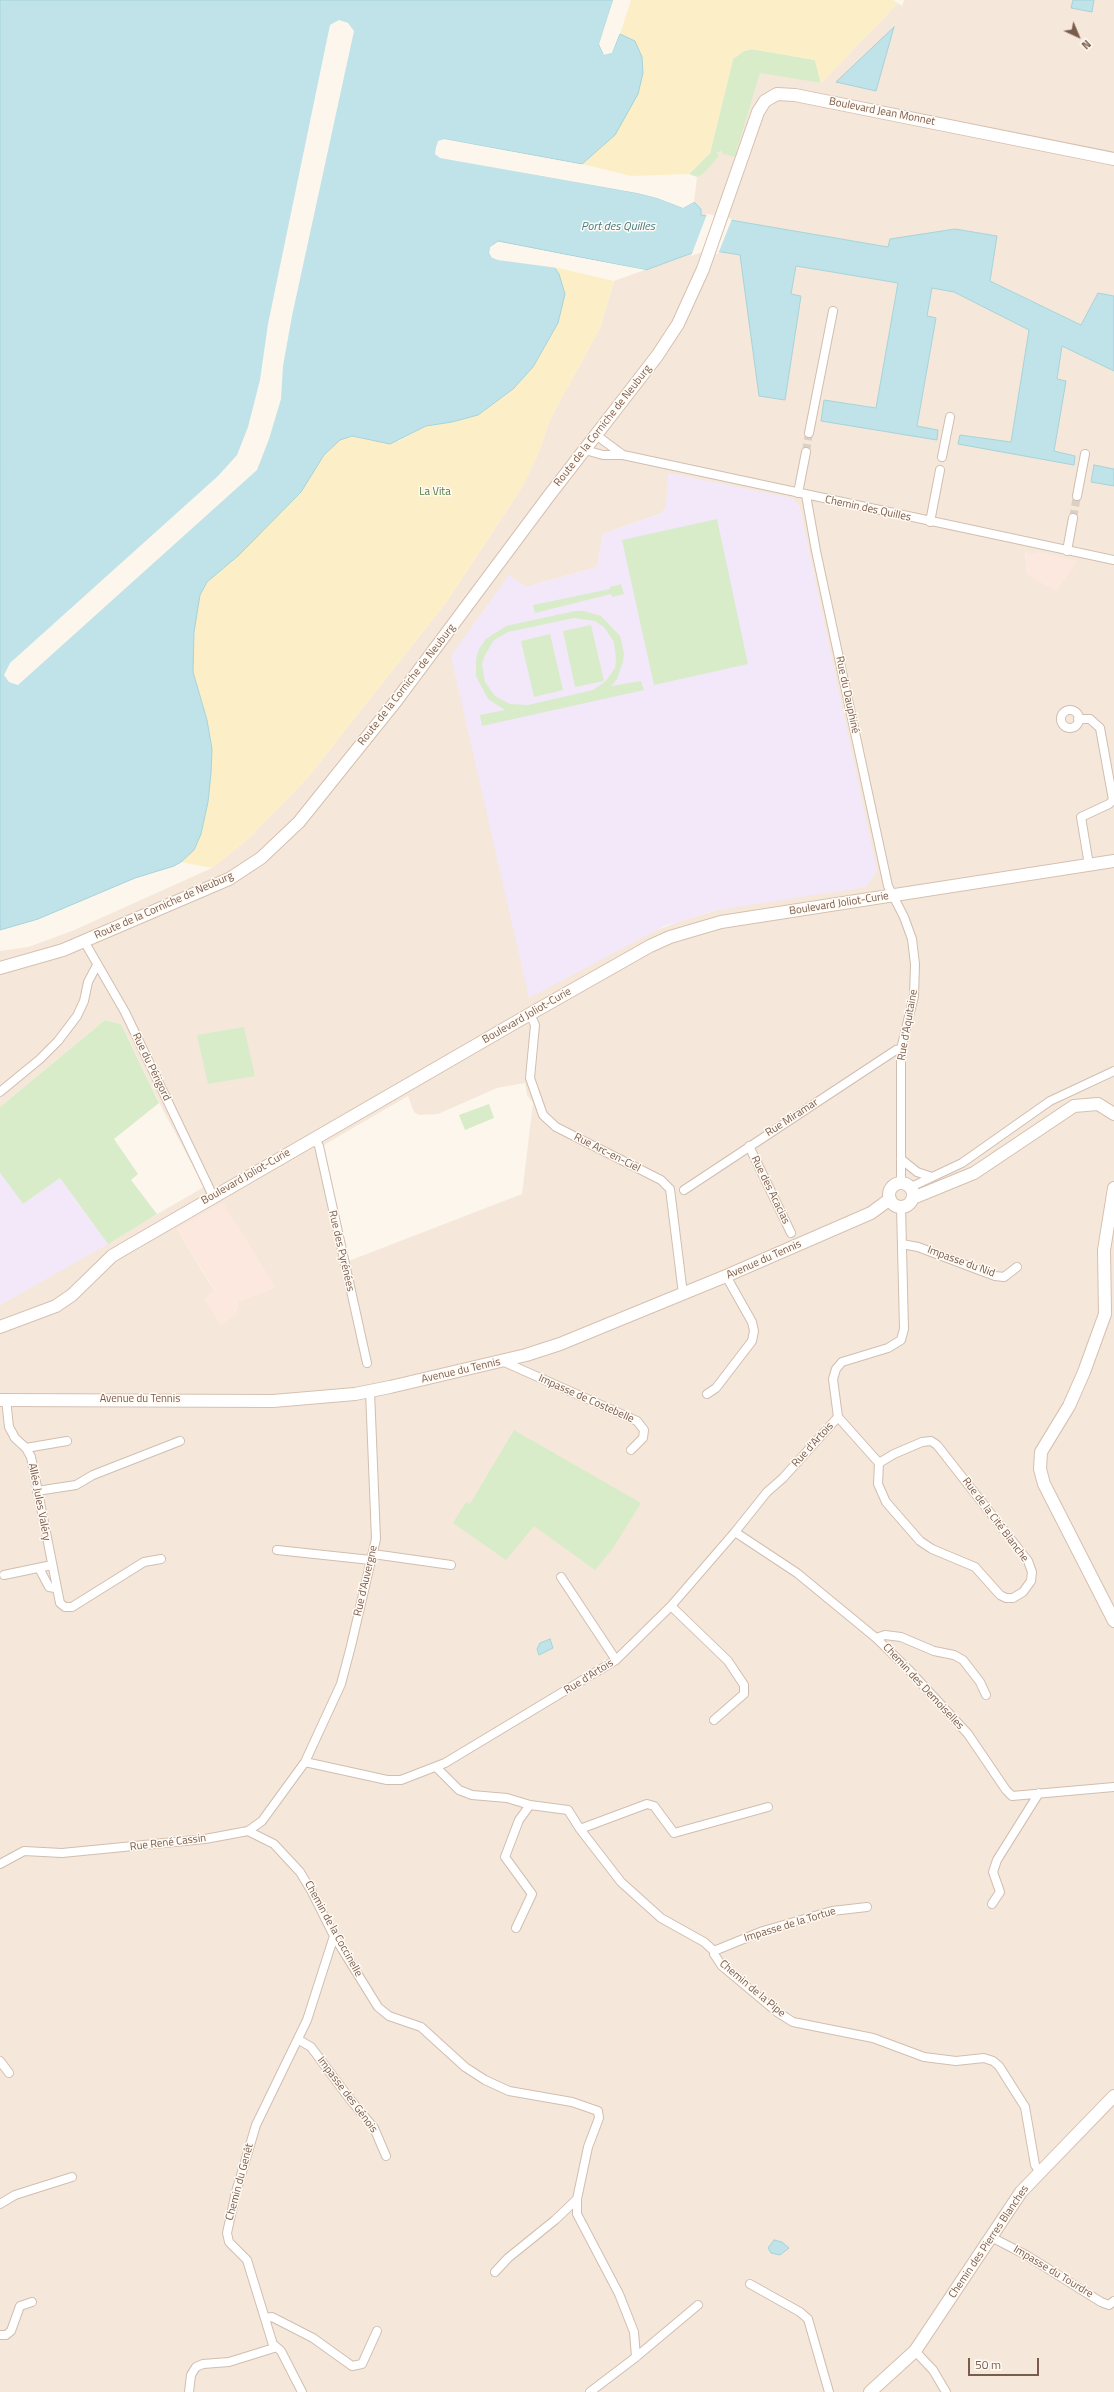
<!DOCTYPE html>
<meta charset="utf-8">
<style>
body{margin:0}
#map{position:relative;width:1114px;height:2392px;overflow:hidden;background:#fdf6ec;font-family:"Titillium Web",sans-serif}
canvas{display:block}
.north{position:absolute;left:1058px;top:16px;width:40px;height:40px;-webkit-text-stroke:3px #fffaf3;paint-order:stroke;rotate:136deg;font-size:11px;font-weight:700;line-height:16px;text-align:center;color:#7a5c4d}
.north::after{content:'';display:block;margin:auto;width:14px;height:18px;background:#7a5c4d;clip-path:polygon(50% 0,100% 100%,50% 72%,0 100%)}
.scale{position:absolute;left:968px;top:2358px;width:71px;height:18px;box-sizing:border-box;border:2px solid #7a5c4d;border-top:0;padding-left:5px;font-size:12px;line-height:14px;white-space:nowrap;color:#7a5c4d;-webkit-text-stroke:3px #fffaf3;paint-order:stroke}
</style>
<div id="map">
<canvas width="1114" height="2392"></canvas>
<div class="north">N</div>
<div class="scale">50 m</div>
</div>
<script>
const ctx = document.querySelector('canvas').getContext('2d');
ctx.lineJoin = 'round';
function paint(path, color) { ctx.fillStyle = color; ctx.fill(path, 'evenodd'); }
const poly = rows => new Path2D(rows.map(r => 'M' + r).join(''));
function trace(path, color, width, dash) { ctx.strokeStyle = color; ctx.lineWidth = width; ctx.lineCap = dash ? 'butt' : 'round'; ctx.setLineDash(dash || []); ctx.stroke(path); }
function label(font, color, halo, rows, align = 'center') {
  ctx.font = font + ' "Titillium Web",sans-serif'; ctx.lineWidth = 3; ctx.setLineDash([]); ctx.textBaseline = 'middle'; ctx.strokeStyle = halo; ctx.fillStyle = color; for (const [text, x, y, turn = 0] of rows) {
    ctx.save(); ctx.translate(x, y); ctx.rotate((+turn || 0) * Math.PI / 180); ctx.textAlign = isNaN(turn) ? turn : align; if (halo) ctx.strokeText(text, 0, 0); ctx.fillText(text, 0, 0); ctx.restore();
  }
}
const residential = poly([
 [904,0,1114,0,1114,296,1098,293,1082,325,990,281,996,236,955,229,890,239,889,247,701,215,701,209,694,202,697,177,703,174,717,153,721,151,735,157,760,72,821,83,898,3,902,6],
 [703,249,740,255,759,396,785,400,801,296,791,294,796,266,898,283,876,408,824,400,821,420,938,430,917,426,936,318,927,317,932,288,954,292,1029,330,1011,442,960,435,1075,456,1054,451,1065,381,1057,380,1062,346,1114,371,1114,469,1094,465,1091,482,1114,486,1114,2392,0,2392,0,1305,204,1187,162,1108,121,1024,105,1020,0,1107,0,951,28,947,72,931,212,868,251,836,309,776,447,601,522,487,538,454,550,419,600,328,614,281],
 [799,505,841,705,717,910,680,921,649,933,526,587,597,567,603,534,662,513,666,507],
 [1025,553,1068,560,1076,561,1028,575],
 [525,1083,527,1095,533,1103,522,1194,346,1262,322,1146,408,1096,414,1112,419,1115,438,1114,497,1088],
 [177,1229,238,1302,235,1315,205,1298,215,1292]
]);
const commercial = poly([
 [1025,552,1034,554,1037,552,1077,561,1056,591,1028,575],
 [223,1203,276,1288,238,1302,235,1315,221,1325,204,1298,215,1291,177,1229]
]);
const education = poly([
 [668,473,792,498,799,505,877,871,866,887,717,910,664,926,529,998,451,656,509,575,526,587,597,567,603,534,662,513,666,507],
 [0,1173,23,1204,60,1178,108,1244,0,1305]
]);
const green = poly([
 [752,49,815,60,821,83,760,73,735,157,723,154,721,151,717,153,719,156,703,174,697,177,689,174,710,153,733,59,744,51],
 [717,519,748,664,654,685,622,540],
 [621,584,624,594,612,597,611,594,535,613,533,605,610,589,610,587],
 [575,611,584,611,601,616,620,636,624,653,623,662,617,679,611,686,641,681,644,690,482,726,480,715,505,710,488,699,476,676,476,659,479,649,486,639,506,626],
 [574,618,595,621,604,627,614,642,616,659,615,668,606,681,593,690,528,705,510,704,495,696,485,682,482,664,485,655,494,640,508,632],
 [591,625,604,681,575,687,563,631],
 [550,634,563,690,534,697,521,641],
 [105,1020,121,1024,159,1103,114,1139,138,1174,131,1180,157,1214,108,1244,60,1178,23,1204,0,1173,0,1107],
 [244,1027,255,1076,208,1084,197,1035],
 [489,1104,494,1118,465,1130,459,1115],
 [514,1430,641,1503,613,1548,595,1570,534,1526,506,1560,453,1523,466,1502,470,1504]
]);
const sand = poly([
 [631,0,893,0,898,3,821,83,815,60,752,49,744,51,733,59,710,153,689,174,631,176,582,164,615,135,635,41,620,34],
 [554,267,614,281,600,328,550,419,538,454,522,487,447,601,309,776,251,836,212,868,181,862,194,850,201,834,208,802,212,749,207,720,193,672,193,654,196,611,200,595,207,582,239,555,301,492,324,455,340,440,352,436,373,441,399,441,426,426,452,422,478,415,513,389,533,367,558,323,559,274]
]);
const water = poly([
 [0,0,613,0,599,45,604,55,612,53,620,34,635,41,642,57,643,73,638,94,615,135,582,164,444,139,438,142,436,154,440,157,637,193,657,198,683,208,694,202,701,209,701,215,888,247,890,239,955,229,997,236,990,281,1081,325,1098,293,1114,296,1114,371,1062,346,1057,379,1066,381,1054,451,1075,456,1074,465,958,444,960,435,1011,442,1029,330,954,292,932,288,927,316,936,318,917,426,938,430,937,440,821,421,824,400,876,408,898,283,796,266,791,294,801,296,785,400,759,396,740,255,703,249,646,270,498,241,490,247,489,253,492,258,554,267,559,274,565,294,558,323,533,367,513,389,478,415,452,422,426,426,390,444,352,436,340,440,324,455,301,492,239,555,207,582,200,595,194,632,193,672,207,720,212,749,211,773,208,802,201,834,194,850,181,862,174,866,135,878,38,919,0,930,0,0],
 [1073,0,1094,0,1092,12,1071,8,1073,0],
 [894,27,876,91,836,82,894,27],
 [1094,465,1114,469,1114,486,1091,482,1094,465],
 [550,1639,553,1648,539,1655,537,1649,540,1643,550,1639],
 [774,2240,782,2242,789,2248,780,2255,771,2253,768,2248,774,2240]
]);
const pier = poly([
 [613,0,615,0,601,44,605,53,611,51,618,33,620,32,612,53,604,55,599,44],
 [339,20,348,23,354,31,292,316,283,366,281,399,269,439,257,470,18,685,9,682,4,675,10,663,218,476,237,455,248,427,260,380,268,324,330,25],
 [444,139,584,165,582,166,444,141,439,143,438,147,438,153,441,156,638,191,658,196,683,206,694,200,694,202,683,208,657,198,637,193,440,158,435,154,436,147,438,141],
 [707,214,732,219,718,254,703,252,691,256],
 [498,242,560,254,646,270,642,271,498,244,492,248,494,256,554,265,557,268,498,260,492,258,489,253,490,247]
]);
const streetTunnel = poly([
 [806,452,809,433],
 [1073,518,1077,496]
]);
const street = poly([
 [809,433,833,311],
 [585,450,603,455,623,455,596,435],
 [623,455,1114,560],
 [942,457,950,417],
 [798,493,806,452],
 [806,495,816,551,888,886,904,917,912,939,915,964,914,996,901,1049,901,1183],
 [1077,496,1085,454],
 [930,522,940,470],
 [1067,551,1073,518],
 '1061 719a9 9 0 1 1 18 0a9 9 0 1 1-18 0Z',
 [1078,719,1090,719,1100,728,1113,800,1109,804,1081,817,1089,865],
 [84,941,125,1012,213,1196],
 [530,1014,535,1025,530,1078,543,1115,556,1127,661,1180,670,1189,683,1294],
 [0,1092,40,1059,58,1041,77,1016,84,1001,88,982,97,965],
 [314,1138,319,1146,367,1363],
 [749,1146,791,1233],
 [901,1159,917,1172,932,1177],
 [911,1187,962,1163,1050,1101,1114,1071],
 [684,1190,896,1050,901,1049],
 [902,1244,918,1247,995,1276,1004,1277,1017,1267],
 [502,1361,637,1421,644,1430,643,1438,631,1450],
 [707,1394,716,1388,752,1341,754,1331,752,1322,726,1276],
 [6,1399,9,1427,15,1438,26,1448,31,1457,60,1603,65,1607,72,1607,144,1562,161,1559],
 [838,1417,879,1463,878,1484,886,1502,920,1541,932,1549,975,1567,1000,1595,1006,1598,1013,1598,1023,1592,1031,1581,1032,1572,1028,1561,937,1445,931,1441,922,1442,894,1454,879,1463],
 [838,1417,833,1379,836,1369,842,1362,888,1348,901,1340,904,1329,901,1207],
 [26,1448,67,1441],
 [37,1491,76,1485,93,1475,180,1441],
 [735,1532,797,1573,876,1638,908,1669,968,1734,1006,1790,1012,1796,1114,1787],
 [277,1550,371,1560],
 [373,1554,451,1565],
 [39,1568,49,1587,55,1588],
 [4,1575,52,1565],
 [561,1577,616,1660],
 [671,1606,728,1661,744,1685,744,1694,714,1720],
 [876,1638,885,1635,901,1637,934,1651,954,1655,963,1660,980,1682,986,1695],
 [305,1762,387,1780,401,1780,445,1763,616,1660,671,1606,735,1532,767,1492,783,1478,838,1417],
 [436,1767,459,1790,472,1795,507,1798,530,1805,568,1810,580,1829,621,1882,661,1918,704,1942,714,1951,714,1954,722,1966,777,2012,793,2022,873,2038,924,2057,956,2061,984,2058,993,2061,999,2066,1025,2107,1035,2165,1040,2172],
 [580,1829,647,1804,654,1806,674,1833,768,1807],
 [248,1831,274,1844,300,1872,312,1892,334,1936,378,2007,389,2016,421,2027,465,2067,485,2080,509,2091,572,2102,598,2111,599,2118,588,2147,577,2199,555,2220,508,2258,495,2272],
 [0,1864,24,1851,62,1853,205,1839,248,1831,262,1821,305,1762,341,1684,351,1646,376,1539,370,1391],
 [992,1904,1000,1892,993,1872,997,1860,1039,1793],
 [516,1928,532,1894,505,1857,519,1820,530,1805],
 [714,1951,763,1931,832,1911,867,1907],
 [299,2040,311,2047,349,2098,374,2128,386,2156],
 [0,2061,9,2073],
 [577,2199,577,2214,619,2294,634,2332,636,2357],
 [0,2204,15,2195,72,2177],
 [991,2237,1026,2255,1101,2302,1109,2305,1114,2301],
 [750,2284,800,2312,808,2319,829,2392],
 [266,2318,272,2317,313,2338,352,2366,362,2364,377,2331],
 [0,2335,6,2335,11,2331,20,2306,32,2302],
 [274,2345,281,2351,302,2392],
 [915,2351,933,2370,946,2392],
 [189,2392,191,2375,196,2367,203,2364,229,2362,274,2348,247,2260,229,2242,227,2233,236,2192,256,2125,307,2020,334,1936],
 [590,2392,636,2357,698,2305]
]);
const secondary = poly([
 [0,968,63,950,229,879,261,858,299,822,396,701,548,497,657,356,678,324,703,269,758,112,765,101,777,94,795,95,1114,159],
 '889 1195a12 12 0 1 1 24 0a12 12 0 1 1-24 0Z',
 [1114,1188,1104,1250,1105,1314,1084,1372,1069,1406,1041,1452,1040,1469,1044,1484,1114,1621],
 [913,1198,974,1173,1074,1106,1098,1104,1114,1114],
 [0,1327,56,1306,72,1295,112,1256,122,1250,530,1014,650,946,670,937,721,922,1114,861],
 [0,1400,273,1401,355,1394,390,1387,526,1355,560,1344,726,1276,871,1213,890,1199],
 [870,2392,915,2351,1021,2192,1114,2096]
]);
const streetNames = [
 ["Boulevard Jean Monnet",882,112,11],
 ["Route de la Corniche de Neuburg",603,426,-52],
 ["Chemin des Quilles",868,509,12],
 ["Route de la Corniche de Neuburg",407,685,-52],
 ["Rue du Dauphiné",847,695,78],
 ["Boulevard Joliot-Curie",839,904,-9],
 ["Route de la Corniche de Neuburg",164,906,-24],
 ["Boulevard Joliot-Curie",527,1016,-30],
 ["Rue d'Aquitaine",908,1025,-80],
 ["Rue du Périgord",151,1067,64],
 ["Rue Miramar",792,1118,-33],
 ["Rue Arc-en-Ciel",607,1153,27],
 ["Boulevard Joliot-Curie",246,1177,-30],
 ["Rue des Acacias",770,1190,64],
 ["Rue des Pyrénées",341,1251,77],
 ["Avenue du Tennis",764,1260,-24],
 ["Impasse du Nid",961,1262,20],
 ["Avenue du Tennis",461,1371,-13],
 ["Avenue du Tennis",140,1399],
 ["Impasse de Costebelle",586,1399,24],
 ["Rue d'Artois",813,1445,-48],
 ["Allée Jules Valéry",39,1502,79],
 ["Rue de la Cité Blanche",995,1520,53],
 ["Rue d'Auvergne",366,1581,-77],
 ["Rue d'Artois",589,1677,-32],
 ["Chemin des Demoiselles",923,1687,47],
 ["Rue René Cassin",168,1843,-7],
 ["Impasse de la Tortue",790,1925,-17],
 ["Chemin de la Coccinelle",333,1929,61],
 ["Chemin de la Pipe",752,1989,40],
 ["Impasse des Génois",347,2095,53],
 ["Chemin du Genêt",240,2182,-75],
 ["Chemin des Pierres Blanches",989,2242,-56],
 ["Impasse du Tourdre",1053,2272,31]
];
const parkNames = [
 ["La Vita",435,492]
];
const waterNames = [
 ["Port des Quilles",618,227]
];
paint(residential, '#f5e8da');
paint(commercial, '#fde8e0');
paint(education, '#f3e8fa');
paint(green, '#d8ecc9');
paint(sand, '#fcefc7');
paint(water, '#bfe3e8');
trace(water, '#a5d3da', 1);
paint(pier, '#fdf6ec');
trace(streetTunnel, '#dcd0c4', 8, [8, 4]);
trace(street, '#d1beb0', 10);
trace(secondary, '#d6c0b0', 14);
trace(street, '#fff', 8);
trace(secondary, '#fff', 12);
label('11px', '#7a5c4d', '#fffaf3', streetNames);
label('11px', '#537a41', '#fffaf3', parkNames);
label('italic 12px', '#437c86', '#fffaf3', waterNames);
</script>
